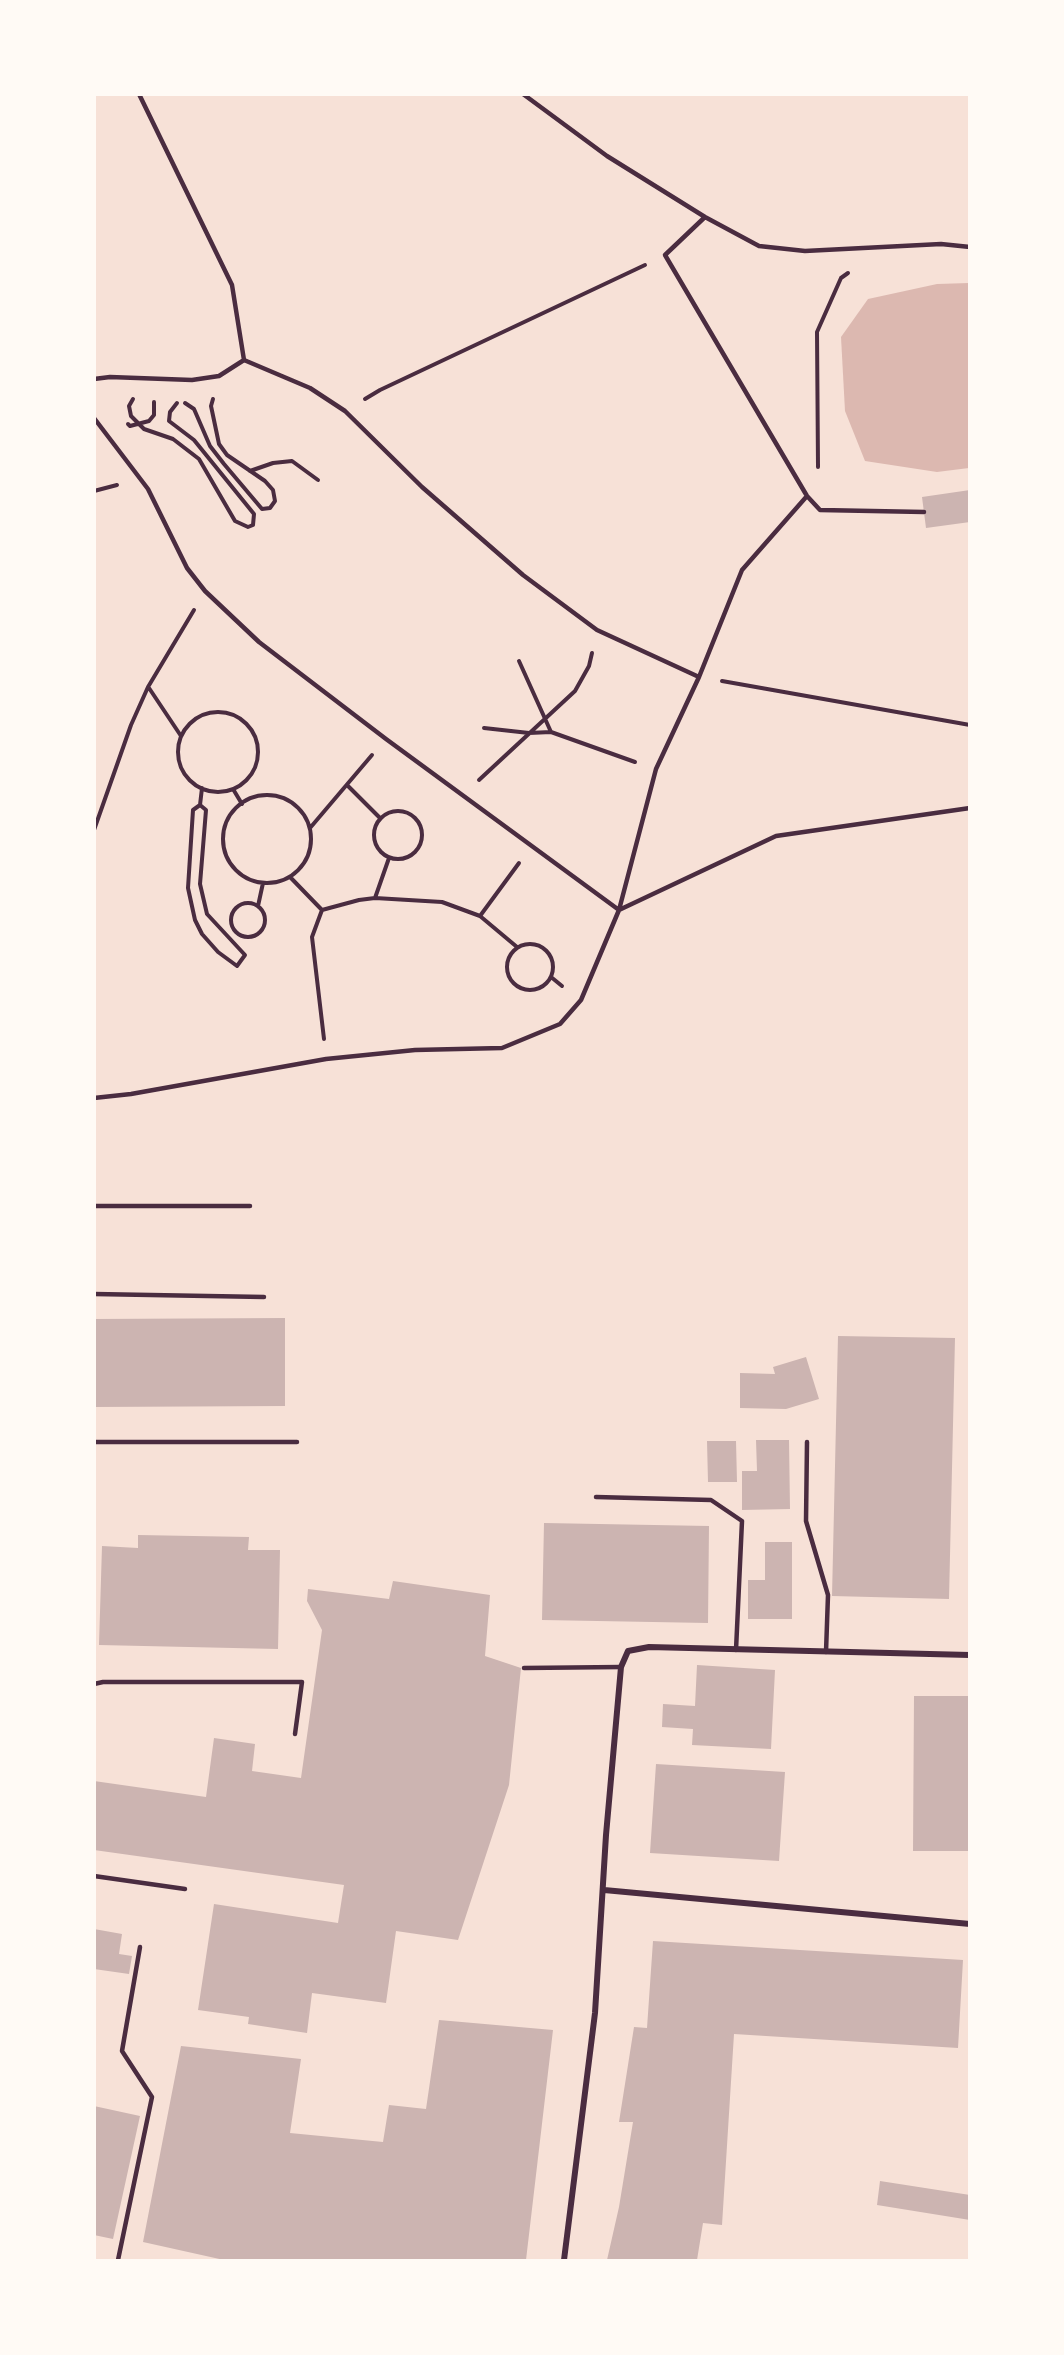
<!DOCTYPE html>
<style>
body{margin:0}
#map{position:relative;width:1064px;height:2355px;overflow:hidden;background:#f7e1d7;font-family:"DM Sans",sans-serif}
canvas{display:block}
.frame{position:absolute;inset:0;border:96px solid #fffaf5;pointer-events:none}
</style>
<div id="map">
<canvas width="1064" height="2355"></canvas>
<div class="frame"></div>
</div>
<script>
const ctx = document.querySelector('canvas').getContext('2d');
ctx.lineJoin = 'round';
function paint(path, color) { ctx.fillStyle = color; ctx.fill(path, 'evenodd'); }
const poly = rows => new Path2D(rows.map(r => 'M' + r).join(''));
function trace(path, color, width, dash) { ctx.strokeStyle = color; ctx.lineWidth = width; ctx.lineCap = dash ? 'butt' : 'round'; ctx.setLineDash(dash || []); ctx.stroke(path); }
const water = poly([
 [969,283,969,468,937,472,865,461,845,411,841,337,868,299,937,284]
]);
const building = poly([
 [970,490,970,522,926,528,922,497],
 [285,1318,285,1406,94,1407,94,1319],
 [838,1336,955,1338,949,1599,832,1596],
 [806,1357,819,1399,786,1409,740,1408,740,1373,775,1374,773,1367],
 [756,1440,789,1440,790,1509,742,1510,742,1471,757,1471],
 [707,1441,736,1441,737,1482,708,1482],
 [544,1523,709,1526,708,1623,542,1620],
 [138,1535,249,1537,248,1550,280,1550,278,1649,99,1645,102,1546,138,1548],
 [765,1542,792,1542,792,1619,748,1619,748,1580,765,1580],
 [393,1581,490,1595,485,1656,521,1668,509,1785,458,1940,396,1931,386,2003,312,1993,307,2033,248,2024,249,2017,198,2010,214,1904,338,1923,344,1885,94,1850,94,1781,206,1797,214,1738,255,1744,252,1771,301,1778,322,1630,307,1601,308,1589,389,1599],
 [697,1665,775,1670,771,1749,692,1745,693,1729,662,1727,663,1704,695,1706],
 [914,1696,970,1696,970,1851,913,1851],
 [656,1764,785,1772,779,1861,650,1853],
 [94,1929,122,1934,119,1954,132,1956,129,1974,94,1969],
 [653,1941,963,1960,958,2048,734,2034,722,2225,703,2223,697,2260,607,2260,619,2207,633,2122,619,2122,634,2027,647,2028],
 [439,2020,553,2030,526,2260,224,2260,143,2242,181,2046,301,2059,290,2133,383,2142,389,2105,426,2109],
 [94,2106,140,2116,113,2239,94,2235],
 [880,2181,970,2195,970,2220,877,2205]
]);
const path = poly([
 [133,399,129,406,131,416,144,429,173,439,199,459,235,521,248,527,253,525,254,514,194,440,169,421,170,412,177,403],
 [365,399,380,390,645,265],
 [185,403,194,409,210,446,224,464,262,509,270,508,275,501,273,490,265,481,227,455,219,444,211,406,213,399],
 [128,424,130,426,149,421,154,415,154,402],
 [818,467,817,332,841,278,848,273],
 [250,471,273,463,292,461,318,480],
 [94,491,117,485],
 [519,661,551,732,635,762],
 [722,681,970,725],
 [149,688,181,736],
 '178 752a40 40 0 1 1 80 0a40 40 0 1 1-80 0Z',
 [484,728,529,733,551,732],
 [479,780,575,691,589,666,592,653],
 [347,785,380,818],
 [233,789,242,804],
 '223 839a44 44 0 1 1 88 0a44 44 0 1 1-88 0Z',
 [200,805,193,810,188,888,195,920,202,934,218,952,237,966,245,955,207,914,200,884,206,810,200,805,202,788],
 '374 835a24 24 0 1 1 48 0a24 24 0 1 1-48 0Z',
 [310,828,372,755],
 [94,830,131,725,148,687,194,610],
 [290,877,322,910],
 [375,898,389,858],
 '231 920a17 17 0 1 1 34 0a17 17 0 1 1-34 0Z',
 [258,906,263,883],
 [480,916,519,863],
 '507 967a23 23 0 1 1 46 0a23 23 0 1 1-46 0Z',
 [551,977,562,986],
 [324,1039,312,937,322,910,359,900,375,898,442,902,480,916,517,947]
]);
const service = poly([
 [523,94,607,156,705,217,759,246,805,251,941,244,970,247],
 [705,217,665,255,807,496,820,510,924,512],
 [244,360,310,388,345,411,422,487,523,575,597,630,699,677],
 [94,379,110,377,192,380,219,376,244,360,232,285,139,94],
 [94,418,148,489,187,568,205,591,259,642,386,739,619,910],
 [619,910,776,836,970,808],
 [94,1098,131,1094,326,1059,415,1050,502,1048,560,1024,581,1000,619,910,656,769,699,677,742,570,807,496],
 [94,1206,250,1206],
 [94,1294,264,1297],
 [94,1442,297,1442],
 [807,1442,806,1521,828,1595,826,1652],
 [596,1497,711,1500,742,1521,736,1650],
 [524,1668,621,1667],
 [94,1684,103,1682,302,1682,295,1734],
 [94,1876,185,1889],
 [118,2260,152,2097,122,2051,140,1947]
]);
const minor = poly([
 [604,1890,970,1924],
 [564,2260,595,2013,606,1835,621,1667,628,1651,649,1647,970,1655]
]);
paint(water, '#dcb8b0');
paint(building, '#ccb4b1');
trace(path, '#4a2c40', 4);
trace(service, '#4a2c40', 4.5);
trace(minor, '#4a2c40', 6);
</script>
